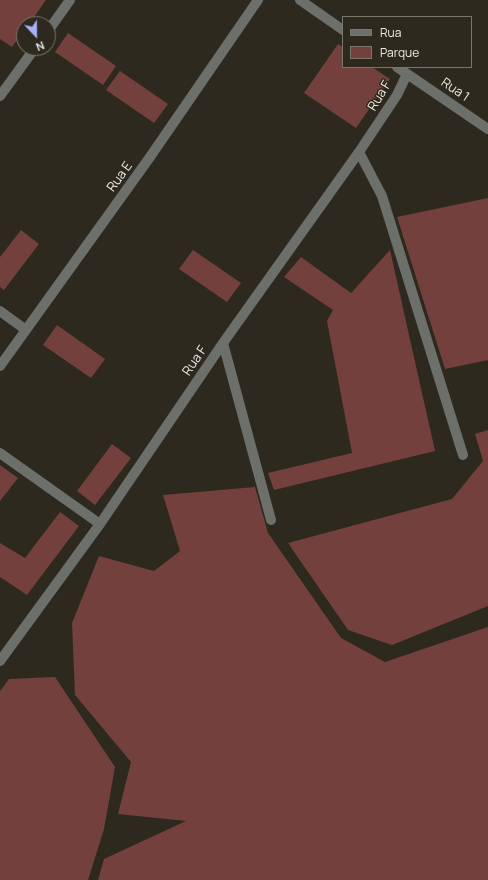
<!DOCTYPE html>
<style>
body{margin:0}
#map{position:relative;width:488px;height:880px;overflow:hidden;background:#2d291e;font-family:Manrope,sans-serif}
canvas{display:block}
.legend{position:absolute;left:342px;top:16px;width:130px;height:52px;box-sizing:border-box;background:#2d291e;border:1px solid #79766c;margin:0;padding:5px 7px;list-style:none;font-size:12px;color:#ebe9e2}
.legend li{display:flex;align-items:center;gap:8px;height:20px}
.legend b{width:20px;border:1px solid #79766c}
.north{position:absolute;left:16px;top:16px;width:40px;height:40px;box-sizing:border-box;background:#2d291e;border:1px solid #79766c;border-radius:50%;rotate:158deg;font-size:11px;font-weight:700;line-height:16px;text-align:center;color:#ebe9e2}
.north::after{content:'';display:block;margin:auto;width:14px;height:18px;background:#a9b0fc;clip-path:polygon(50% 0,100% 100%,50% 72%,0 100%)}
</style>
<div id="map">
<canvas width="488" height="880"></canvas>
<ul class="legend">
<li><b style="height:5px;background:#6c6f6a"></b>Rua</li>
<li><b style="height:11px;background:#73403e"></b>Parque</li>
</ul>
<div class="north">N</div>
</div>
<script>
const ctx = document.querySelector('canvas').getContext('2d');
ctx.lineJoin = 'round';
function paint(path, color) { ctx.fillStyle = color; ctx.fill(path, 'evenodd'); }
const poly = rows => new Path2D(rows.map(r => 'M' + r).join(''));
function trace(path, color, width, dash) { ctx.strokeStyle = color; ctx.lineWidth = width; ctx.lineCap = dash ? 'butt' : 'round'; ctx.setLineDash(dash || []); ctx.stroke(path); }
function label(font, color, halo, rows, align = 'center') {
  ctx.font = font + ' Manrope,sans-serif'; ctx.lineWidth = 3; ctx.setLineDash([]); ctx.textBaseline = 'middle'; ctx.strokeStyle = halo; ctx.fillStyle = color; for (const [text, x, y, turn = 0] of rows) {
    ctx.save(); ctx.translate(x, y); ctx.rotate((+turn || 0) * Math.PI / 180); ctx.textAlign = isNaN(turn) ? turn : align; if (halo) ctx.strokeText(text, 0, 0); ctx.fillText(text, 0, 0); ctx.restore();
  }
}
const green = poly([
 [0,0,46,0,29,24,24,24,24,31,12,47,0,39],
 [68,33,116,66,103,85,55,52],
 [338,44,343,47,343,67,372,67,390,79,356,128,304,93],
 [120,71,168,104,154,123,106,90],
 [488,198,488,360,445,369,397,217],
 [21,230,39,244,4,290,0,287,0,257],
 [193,250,241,283,227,302,179,269],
 [390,250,435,451,274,490,268,473,352,453,327,321,333,310,284,277,301,257,351,293],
 [57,325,105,359,91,378,43,345],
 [488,430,488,606,392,645,348,630,288,543,452,499,483,461,475,434],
 [112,444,131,458,95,505,77,491],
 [0,465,18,478,0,501],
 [255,487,268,533,341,638,385,662,488,627,488,880,98,880,104,859,186,821,118,814,131,762,75,695,72,623,99,556,154,571,180,551,163,495],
 [60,512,79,526,27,595,0,577,0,543,25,558],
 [55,677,115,767,104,829,88,880,0,880,0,691,9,679]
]);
const minor = poly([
 [300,0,343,30],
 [48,31,70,0],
 [397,67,488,129],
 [0,96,35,48],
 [359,152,382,196,463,455],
 [0,311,26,330],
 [223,343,271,520],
 [0,366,150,157,258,0],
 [0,453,100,524],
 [0,661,100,524,223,343,359,152,397,95,407,74]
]);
const streetNames = [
 ["Rua 1",455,90,34],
 ["Rua F",380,96,-59],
 ["Rua E",120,177,-54],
 ["Rua F",195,361,-56]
];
paint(green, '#73403e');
trace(minor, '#6c6f6a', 10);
label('13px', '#ebe9e2', '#2d291e', streetNames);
</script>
